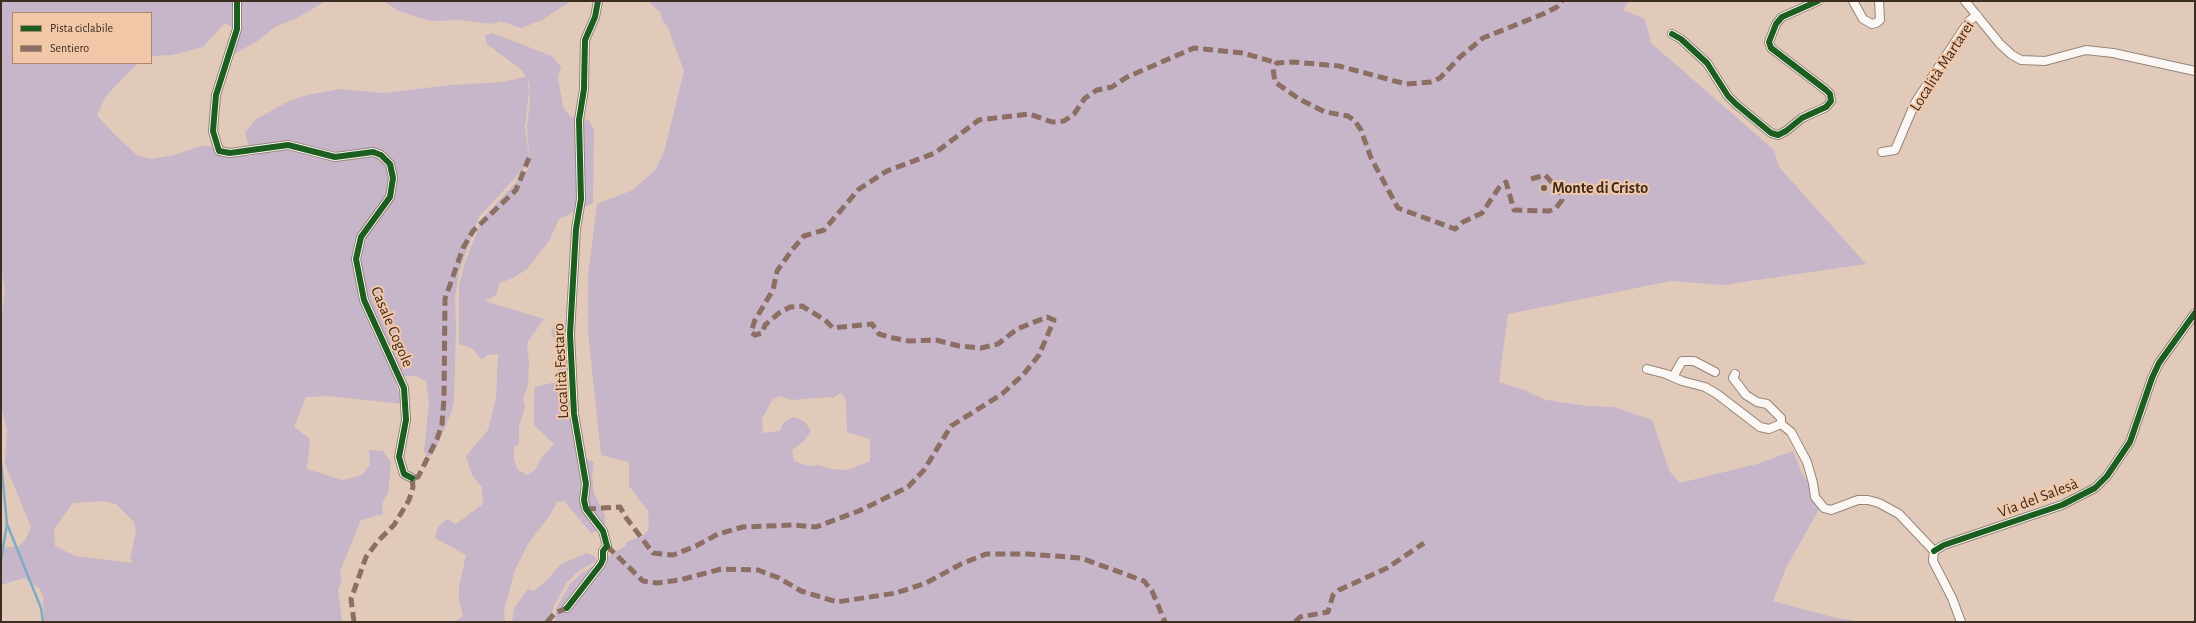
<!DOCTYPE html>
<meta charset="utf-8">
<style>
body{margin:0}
#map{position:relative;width:2196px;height:623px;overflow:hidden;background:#e1cab9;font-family:"Alegreya Sans",sans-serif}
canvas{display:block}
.frame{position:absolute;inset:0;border:2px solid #3d2c20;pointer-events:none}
.legend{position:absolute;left:12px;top:12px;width:140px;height:52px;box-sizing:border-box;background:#f2c7a8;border:1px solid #aa8972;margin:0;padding:5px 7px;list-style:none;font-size:12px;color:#3d2c20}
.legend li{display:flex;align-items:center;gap:8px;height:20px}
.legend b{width:20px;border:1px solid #aa8972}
</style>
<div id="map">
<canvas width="2196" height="623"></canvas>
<div class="frame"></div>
<ul class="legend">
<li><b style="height:5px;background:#1b5e20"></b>Pista ciclabile</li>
<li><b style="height:5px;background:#8d6e63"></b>Sentiero</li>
</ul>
</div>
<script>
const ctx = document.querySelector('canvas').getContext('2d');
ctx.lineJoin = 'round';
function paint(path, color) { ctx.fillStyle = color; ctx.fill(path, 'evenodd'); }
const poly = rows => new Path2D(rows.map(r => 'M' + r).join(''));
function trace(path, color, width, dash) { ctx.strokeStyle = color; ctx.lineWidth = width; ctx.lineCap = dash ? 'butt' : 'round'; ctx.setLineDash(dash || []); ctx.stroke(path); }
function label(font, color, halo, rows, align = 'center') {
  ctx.font = font + ' "Alegreya Sans",sans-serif'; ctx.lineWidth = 4; ctx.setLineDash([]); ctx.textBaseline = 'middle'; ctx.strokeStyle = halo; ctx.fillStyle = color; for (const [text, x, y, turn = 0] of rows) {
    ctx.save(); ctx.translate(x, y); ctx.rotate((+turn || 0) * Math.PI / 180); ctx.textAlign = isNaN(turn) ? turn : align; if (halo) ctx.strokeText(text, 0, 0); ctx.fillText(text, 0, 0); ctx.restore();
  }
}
const green = poly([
 [1,1,233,1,234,29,225,23,203,47,172,55,151,56,151,13,13,13,13,63,138,63,106,96,97,115,114,134,138,156,151,159,175,155,203,145,252,157,245,133,255,120,287,102,307,95,340,89,384,93,451,85,503,82,525,77,527,79,529,92,525,127,529,158,527,165,479,217,459,272,455,297,456,329,454,401,451,413,434,453,427,458,424,450,429,403,426,381,416,376,398,376,396,384,403,404,329,396,306,397,294,427,310,439,307,469,342,480,362,475,370,465,369,450,383,451,391,463,388,493,382,504,383,514,361,520,340,571,342,580,338,590,342,622,44,622,43,596,39,588,24,578,1,585,1,548,19,546,25,541,31,527,5,464,7,430,1,405,1,321,5,290,1,266],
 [103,501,116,504,134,522,136,531,130,559,132,563,75,556,55,546,54,529,73,503],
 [239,1,326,1,297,18,275,27,256,42,234,54,240,30],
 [383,1,571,1,542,20,521,28,500,21,493,24,460,20,430,21,399,11],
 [648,1,1629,1,1623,10,1645,19,1651,43,1774,150,1779,167,1866,264,1723,285,1671,281,1508,314,1499,382,1524,390,1546,400,1587,406,1614,407,1652,420,1670,472,1680,483,1757,464,1793,451,1803,476,1814,487,1819,509,1786,568,1773,601,1836,618,1863,622,555,622,556,609,570,584,582,573,625,546,628,541,641,537,649,529,648,511,629,486,629,462,601,455,588,332,588,275,597,204,633,190,656,169,664,152,684,71,668,28,662,20,660,12],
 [840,393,844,396,846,402,847,432,870,439,870,461,848,470,829,469,820,465,808,466,794,461,792,450,804,441,811,430,804,421,793,417,783,423,780,431,763,433,762,419,772,400,780,396,792,400,830,397,833,398],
 [492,33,552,56,561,67,558,77,563,107,571,117,581,117,589,121,594,129,593,203,559,219,549,241,527,269,513,278,500,283,496,295,485,301,544,319,527,343,529,364,528,386,523,397,525,407,519,426,519,443,514,447,514,459,517,469,527,475,535,470,542,457,554,444,534,425,534,400,535,387,556,382,559,357,557,345,551,332,554,326,572,332,573,394,584,458,594,462,592,477,594,493,605,516,605,527,591,533,564,501,557,502,550,515,528,544,515,570,504,610,505,622,455,622,463,616,459,600,459,587,466,555,435,538,438,527,447,519,456,524,483,504,482,487,472,475,466,456,488,430,496,398,498,354,487,355,482,360,472,348,459,344,459,284,466,260,482,219,530,167,527,127,530,102,529,83,522,70,487,44,485,36],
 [587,553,595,557,597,561,580,570,567,582,553,608,551,622,512,622,514,608,528,589,534,591,544,583,561,564]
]);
const stream = poly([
 [1,462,7,524,1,560],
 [7,524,41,608,43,622]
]);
const street = poly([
 [237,1,237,29,216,95,213,131,219,151,230,153,288,145,335,157,373,152,381,155,390,164,393,178,390,197,361,237,356,259,364,300,404,388,406,420,399,457,404,474,412,478],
 [1853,1,1863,19,1872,24,1876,23,1880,20,1879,1],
 [1965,1,2000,44,2012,55,2021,60,2045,61,2086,50,2113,53,2195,71],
 [1672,34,1681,39,1707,63,1728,96,1736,104,1771,133,1778,135,1786,131,1802,118,1826,107,1831,101,1830,94,1826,90,1771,48,1769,42,1776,24,1782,17,1818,1],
 [1882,152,1895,150,1915,103,1961,33,1969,21,1977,15],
 [1647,369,1666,374,1682,381,1705,387,1717,394,1760,427,1769,429,1781,424],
 [1735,374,1733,378,1746,395,1757,402,1767,404,1781,418,1781,424,1791,432,1807,462,1813,483,1815,497,1824,508,1831,510,1858,500,1868,500,1879,503,1899,514,1934,551],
 [1673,377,1682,361,1694,361,1715,372],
 [1934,551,1944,545,2062,505,2095,488,2107,476,2130,442,2152,378,2159,363,2195,313],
 [1934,551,1933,561,1952,598,1961,622],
 [567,608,601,564,603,559,603,551,607,546,603,531,586,509,584,500,586,484,574,414,570,334,576,229,581,199,579,120,584,89,585,40,595,17,598,1]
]);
const quiet = poly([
 [1531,179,1545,175,1560,191,1562,200,1556,208,1549,211,1514,210,1506,182,1500,186,1482,213,1463,222,1455,229,1398,208,1371,158,1361,130,1355,121,1348,116,1325,112,1299,99,1275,82,1273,69,1277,63,1293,62,1339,66,1406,84,1431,82,1440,78,1460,57,1483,38,1543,14,1557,7,1562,1],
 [586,509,620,507,627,519,653,553,673,555,696,546,718,534,743,527,793,525,816,527,859,511,908,487,924,470,951,426,1002,394,1023,375,1039,355,1054,320,1047,317,1017,329,998,344,981,348,959,346,936,340,909,341,893,338,879,334,872,324,833,328,825,320,802,306,790,307,779,313,765,325,762,333,755,335,751,332,755,320,773,290,777,271,792,250,804,236,824,230,859,189,887,171,935,153,979,120,1029,114,1052,122,1064,121,1074,114,1085,98,1097,90,1112,87,1127,77,1194,48,1243,53,1277,63],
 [607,546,643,581,657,583,680,580,721,569,758,570,779,578,801,591,837,602,896,593,926,583,961,564,986,554,1028,554,1081,558,1144,581,1152,591,1165,622],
 [354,622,351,599,366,557,378,541,394,525,409,500,413,487,412,478,418,477,437,439,442,424,444,399,445,299,463,248,473,231,516,190,529,158],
 [547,622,555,613,567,608],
 [1295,622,1300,617,1328,612,1333,595,1339,590,1387,568,1424,543]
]);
const cycleway = poly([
 [237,1,237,29,216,95,213,131,219,151,230,153,288,145,335,157,373,152,381,155,390,164,393,178,390,197,361,237,356,259,364,300,404,388,406,420,399,457,404,474,412,478],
 [1672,34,1681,39,1707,63,1728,96,1736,104,1771,133,1778,135,1786,131,1802,118,1826,107,1831,101,1830,94,1826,90,1771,48,1769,42,1776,24,1782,17,1818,1],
 [1934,551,1944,545,2062,505,2095,488,2107,476,2130,442,2152,378,2159,363,2195,313],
 [567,608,601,564,603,559,603,551,607,546,603,531,586,509,584,500,586,484,574,414,570,334,576,229,581,199,579,120,584,89,585,40,595,17,598,1]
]);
const markers = [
 [1544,188,4,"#766356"]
];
const streetNames = [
 ["Località Martarei",1942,66,-57],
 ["Casale Cogole",392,327,67],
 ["Località Festaro",561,371,-93],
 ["Via del Salesà",2038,498,-21]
];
const poiNames = [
 ["Monte di Cristo",1552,188]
];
paint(green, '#c7b5c9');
trace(stream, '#7eabc6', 2.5);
trace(street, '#968578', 10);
trace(street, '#faf7f4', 8);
trace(quiet, '#8d6e63', 5, [10, 5]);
trace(cycleway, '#1b5e20', 6);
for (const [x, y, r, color] of markers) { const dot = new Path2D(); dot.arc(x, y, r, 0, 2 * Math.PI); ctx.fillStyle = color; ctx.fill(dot); trace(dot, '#f2c7a8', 1.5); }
label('16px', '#3d2c20', '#f2c7a8', streetNames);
label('bold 16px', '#3d2c20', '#f2c7a8', poiNames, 'left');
</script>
